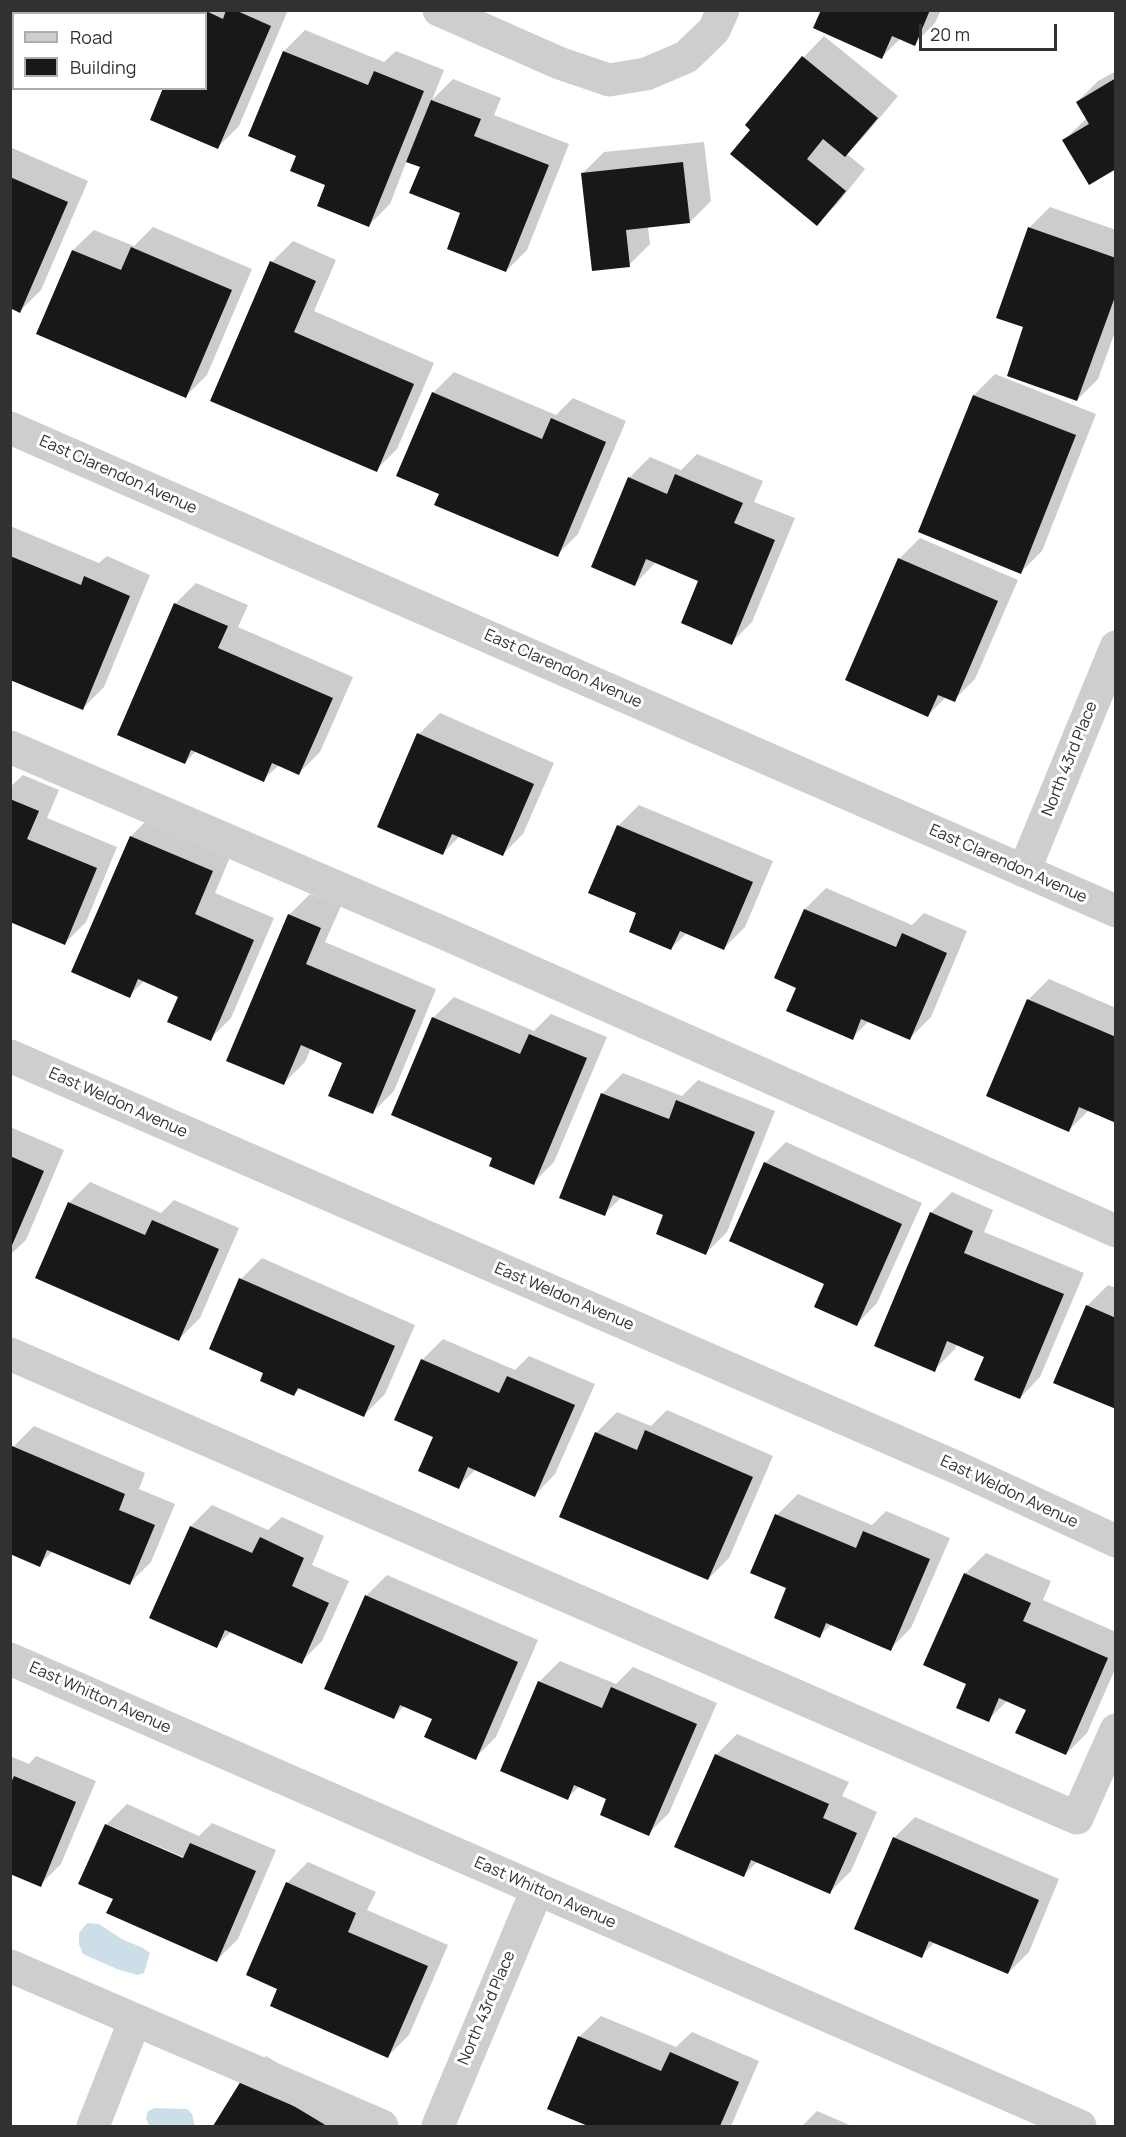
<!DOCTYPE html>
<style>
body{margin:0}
#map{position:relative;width:1126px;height:2137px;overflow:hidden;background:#fff;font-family:Manrope,sans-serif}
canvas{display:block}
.frame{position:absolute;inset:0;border:12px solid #313131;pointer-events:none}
.legend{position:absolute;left:12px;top:12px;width:195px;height:78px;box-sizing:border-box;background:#fff;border:2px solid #adadad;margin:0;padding:8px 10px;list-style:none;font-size:18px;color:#313131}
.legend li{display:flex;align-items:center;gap:12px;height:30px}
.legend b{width:30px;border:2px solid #adadad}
.scale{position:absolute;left:919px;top:24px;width:138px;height:27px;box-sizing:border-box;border:3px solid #313131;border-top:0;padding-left:8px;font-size:18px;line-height:21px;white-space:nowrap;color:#313131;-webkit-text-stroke:4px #fff;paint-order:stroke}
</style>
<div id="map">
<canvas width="1126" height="2137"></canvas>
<div class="frame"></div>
<ul class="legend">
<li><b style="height:8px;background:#cecece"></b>Road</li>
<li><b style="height:16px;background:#181818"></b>Building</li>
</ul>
<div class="scale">20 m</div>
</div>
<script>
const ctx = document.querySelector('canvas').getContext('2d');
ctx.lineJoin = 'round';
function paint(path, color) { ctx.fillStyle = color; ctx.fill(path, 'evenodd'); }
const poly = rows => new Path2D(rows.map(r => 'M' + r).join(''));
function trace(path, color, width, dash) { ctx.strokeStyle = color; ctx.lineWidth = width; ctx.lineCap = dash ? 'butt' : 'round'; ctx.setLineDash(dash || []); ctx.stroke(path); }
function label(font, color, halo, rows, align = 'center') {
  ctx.font = font + ' Manrope,sans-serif'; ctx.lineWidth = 6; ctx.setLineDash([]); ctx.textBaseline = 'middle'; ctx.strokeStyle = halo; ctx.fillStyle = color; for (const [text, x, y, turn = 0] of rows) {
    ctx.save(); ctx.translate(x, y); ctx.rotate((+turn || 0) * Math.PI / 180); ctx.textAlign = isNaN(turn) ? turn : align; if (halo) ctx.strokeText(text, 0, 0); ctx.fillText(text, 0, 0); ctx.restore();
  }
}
const water = poly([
 [87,1923,99,1924,122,1939,143,1948,150,1953,144,1973,137,1975,117,1969,83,1954,79,1944,79,1933],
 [155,2108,187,2109,192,2114,195,2126,149,2126,146,2118,148,2111]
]);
const shadow = poly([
 [10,10,86,10,85,14,14,14],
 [119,10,288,10,239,126,218,147,206,88,206,14],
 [822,10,941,10,935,23,914,44,901,38,882,57],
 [305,30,384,62,396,51,444,70,432,100,453,79,501,98,494,115,569,144,527,250,506,271,462,212,421,166,407,160,390,204,369,225,298,155,250,135,284,51],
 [824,36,898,96,866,134,847,154,865,169,838,203,817,224,752,130,747,125,804,57],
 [1116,71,1116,167,1064,140,1087,118,1077,102,1098,81],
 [704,142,711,201,690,222,648,227,650,244,629,265,583,173,604,152],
 [10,147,88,181,41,290,20,311,10,307],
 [1050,207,1116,230,1116,329,1098,379,1077,400,1029,228],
 [153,227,252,269,207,375,186,396,73,250,94,230,134,246],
 [293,241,336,260,314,311,434,363,397,449,376,470,212,400,272,262],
 [454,372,556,415,573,398,626,421,578,534,557,555,440,493,433,393],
 [995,374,1096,414,1042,551,1021,572,974,395],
 [697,454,763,481,754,502,795,518,752,622,731,643,700,581,656,562,635,584,629,478,650,457,681,470],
 [10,526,99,563,107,556,150,575,104,687,83,708,10,678],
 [920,538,1018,580,975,679,954,700,946,697,928,715,899,559],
 [196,583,248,605,238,627,353,677,320,752,299,773,279,765,263,780,196,751,185,763,175,604],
 [440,713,554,763,523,834,502,855,460,836,442,854,419,734],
 [23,775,59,790,47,818,117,847,86,922,65,943,10,920,10,787],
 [639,805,773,861,745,927,724,948,687,933,671,948,638,912,618,826],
 [152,815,233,850,215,893,274,918,231,1018,210,1039,180,996,144,981,129,996,73,972,131,836],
 [826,888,912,925,924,913,967,931,931,1017,910,1038,869,1021,852,1038,798,987,776,977,805,909],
 [310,894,341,906,325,942,436,989,394,1091,373,1112,344,1062,311,1048,305,1062,284,1083,289,915],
 [1049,979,1116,1008,1116,1122,1089,1110,1069,1130,1028,1000],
 [454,997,534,1031,551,1014,607,1037,554,1162,533,1183,494,1157,433,1018],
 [623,1073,682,1096,698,1080,775,1111,727,1232,706,1253,665,1214,622,1197,604,1214,602,1094],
 [10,1127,64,1150,26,1240,10,1255],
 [786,1142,922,1203,877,1303,857,1324,826,1283,765,1163],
 [90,1182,161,1213,174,1200,239,1228,200,1318,179,1339,69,1203],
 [952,1192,993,1210,984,1232,1084,1273,1040,1377,1020,1398,986,1356,957,1344,955,1349,934,1370,931,1213],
 [262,1258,415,1325,385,1394,364,1415,301,1388,294,1394,265,1373,241,1279],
 [1108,1285,1116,1288,1116,1408,1087,1306],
 [443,1339,515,1370,529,1356,595,1384,555,1474,535,1495,476,1469,458,1487,435,1436,422,1360],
 [667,1410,773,1456,729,1558,708,1579,596,1433,617,1412,651,1426],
 [34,1426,145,1473,139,1489,175,1504,151,1562,130,1583,53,1551,39,1565,10,1552,10,1452,13,1447],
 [798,1494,872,1525,886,1511,950,1538,911,1628,890,1649,832,1624,819,1636,777,1515],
 [212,1505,268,1530,282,1517,324,1536,312,1565,349,1581,322,1641,301,1662,232,1631,216,1646,151,1617,191,1526],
 [986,1553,1051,1581,1043,1600,1116,1632,1116,1667,1087,1733,1066,1754,1028,1709,1008,1700,988,1720,968,1683,965,1574],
 [387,1575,538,1640,496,1737,475,1758,434,1718,405,1705,394,1717,366,1596],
 [560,1661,616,1684,633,1667,717,1703,669,1813,648,1834,608,1798,580,1786,567,1798,539,1682],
 [737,1734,849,1782,842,1796,877,1812,851,1871,830,1892,758,1861,743,1876,716,1755],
 [10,1756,29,1764,36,1756,96,1781,61,1864,40,1885,10,1873],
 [127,1804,199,1836,212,1823,276,1850,238,1939,217,1960,115,1898,106,1825],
 [113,1827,190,1860,189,1863,113,1830],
 [915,1817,1059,1879,1029,1952,1008,1973,935,1942,921,1956,894,1838],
 [308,1862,376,1892,367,1910,448,1945,409,2035,388,2056,279,1988,287,1883],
 [601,2016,676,2047,692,2032,759,2061,731,2126,592,2126,549,2108,580,2036],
 [266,2056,352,2108,341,2126,215,2126,245,2077],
 [817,2111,852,2126,802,2126]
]);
const building = poly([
 [10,10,75,10,74,14,14,14,14,19,10,17],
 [118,10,204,10,223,19,226,10,235,10,271,26,218,149,150,120,163,88,206,88,206,14,116,14],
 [821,10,930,10,915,46,892,36,882,59,813,28],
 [283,51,368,85,374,71,424,91,369,227,317,206,325,185,290,171,296,156,248,136],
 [802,56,878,118,845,157,823,139,807,159,846,191,817,226,730,154,750,130,745,125],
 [1116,78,1116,169,1089,185,1062,140,1089,124,1076,102],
 [431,100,481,119,474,136,549,165,506,272,447,249,460,213,409,193,420,167,406,162],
 [683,162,690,223,626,230,630,267,592,271,581,173],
 [10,177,68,202,20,313,10,308],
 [1028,227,1116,258,1116,294,1077,401,1007,376,1023,327,996,318],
 [131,247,232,290,186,398,36,334,72,250,121,270],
 [270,261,316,281,294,332,414,384,377,472,210,401],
 [432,392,542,439,551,418,606,442,558,557,434,505,439,494,396,476],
 [973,395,1076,435,1021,574,918,532],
 [675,474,743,503,734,523,775,540,732,645,681,623,698,581,646,559,635,586,591,567,628,477,667,494],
 [10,556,81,585,84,576,130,596,83,710,10,680],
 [898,558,998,601,955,702,938,695,928,717,845,680],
 [174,603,228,626,218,648,333,698,299,775,272,763,264,782,191,750,185,764,117,735],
 [417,733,534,784,503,856,452,834,443,855,377,827],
 [10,799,39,811,27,839,97,868,65,945,10,922],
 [617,825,753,882,724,950,680,931,671,950,629,932,636,913,588,893],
 [130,836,213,871,195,914,254,940,211,1041,167,1022,178,997,138,979,130,998,71,972],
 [804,909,896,947,902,933,947,953,910,1040,861,1019,853,1040,786,1011,796,988,774,978],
 [288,914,321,928,306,964,416,1010,373,1114,328,1096,342,1063,301,1045,284,1085,226,1061],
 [1027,999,1116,1037,1116,1123,1079,1107,1069,1132,986,1096],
 [432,1017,520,1054,529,1034,587,1058,534,1185,489,1166,492,1158,391,1115],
 [601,1093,669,1119,676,1100,755,1132,706,1255,656,1234,663,1215,613,1195,605,1216,559,1198],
 [10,1156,44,1171,10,1250],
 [764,1162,902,1224,857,1326,814,1307,824,1284,729,1241],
 [68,1202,145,1235,152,1220,219,1249,179,1341,35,1278],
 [930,1212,973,1231,964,1253,1064,1294,1020,1399,974,1380,984,1357,947,1341,935,1372,874,1346],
 [239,1278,395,1346,364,1417,298,1388,294,1396,260,1381,263,1373,209,1349],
 [1086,1305,1116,1318,1116,1409,1053,1383],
 [421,1359,499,1393,507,1376,575,1405,535,1497,468,1467,459,1489,418,1471,433,1437,394,1420],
 [645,1430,753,1477,708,1580,559,1517,595,1432,637,1450],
 [12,1446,125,1494,119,1510,155,1525,130,1585,47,1550,40,1567,10,1554],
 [775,1514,856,1548,863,1531,930,1559,891,1651,826,1623,820,1638,774,1618,786,1588,750,1573],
 [190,1526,252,1553,260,1537,304,1558,292,1586,329,1603,302,1664,225,1630,217,1648,149,1618],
 [964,1573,1031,1603,1023,1621,1108,1658,1066,1755,1015,1733,1026,1710,999,1698,989,1722,956,1708,966,1684,923,1665],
 [365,1595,518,1662,476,1760,424,1737,432,1719,400,1705,394,1719,324,1689],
 [538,1681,602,1708,611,1687,697,1724,649,1836,600,1815,606,1799,574,1785,568,1800,500,1771],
 [715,1754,829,1804,823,1818,857,1833,830,1894,751,1860,744,1877,674,1847],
 [14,1776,76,1802,41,1887,10,1874,10,1785],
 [105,1824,183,1858,190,1843,256,1871,217,1962,106,1913,113,1899,78,1884],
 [893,1837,1039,1900,1008,1974,929,1941,922,1958,854,1929],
 [286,1882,356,1913,348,1932,428,1966,388,2058,270,2006,277,1989,246,1975],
 [578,2036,661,2071,670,2052,739,2082,720,2126,588,2126,547,2109],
 [244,2076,327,2126,213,2126]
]);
const minor = poly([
 [439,10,559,63,609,80,646,74,686,57,714,30,723,10],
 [10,428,1116,911],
 [10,747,446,934,1116,1231],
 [1024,871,1116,647],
 [10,1056,958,1468,1116,1541],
 [10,1354,1077,1818,1116,1730],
 [10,1659,1080,2126],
 [10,1966,382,2126],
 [93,2126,135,2020],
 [438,2126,537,1890]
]);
const streetNames = [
 ["East Clarendon Avenue",118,475,24],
 ["East Clarendon Avenue",563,669,24],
 ["North 43rd Place",1070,759,-68],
 ["East Clarendon Avenue",1008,864,24],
 ["East Weldon Avenue",118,1103,24],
 ["East Weldon Avenue",564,1297,23],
 ["East Weldon Avenue",1009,1492,25],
 ["East Whitton Avenue",100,1698,24],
 ["East Whitton Avenue",545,1893,24],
 ["North 43rd Place",487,2008,-67]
];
paint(water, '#ccdfe8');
paint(shadow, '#0003');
paint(building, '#181818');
trace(minor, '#cecece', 33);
label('16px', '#313131', '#fff', streetNames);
</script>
